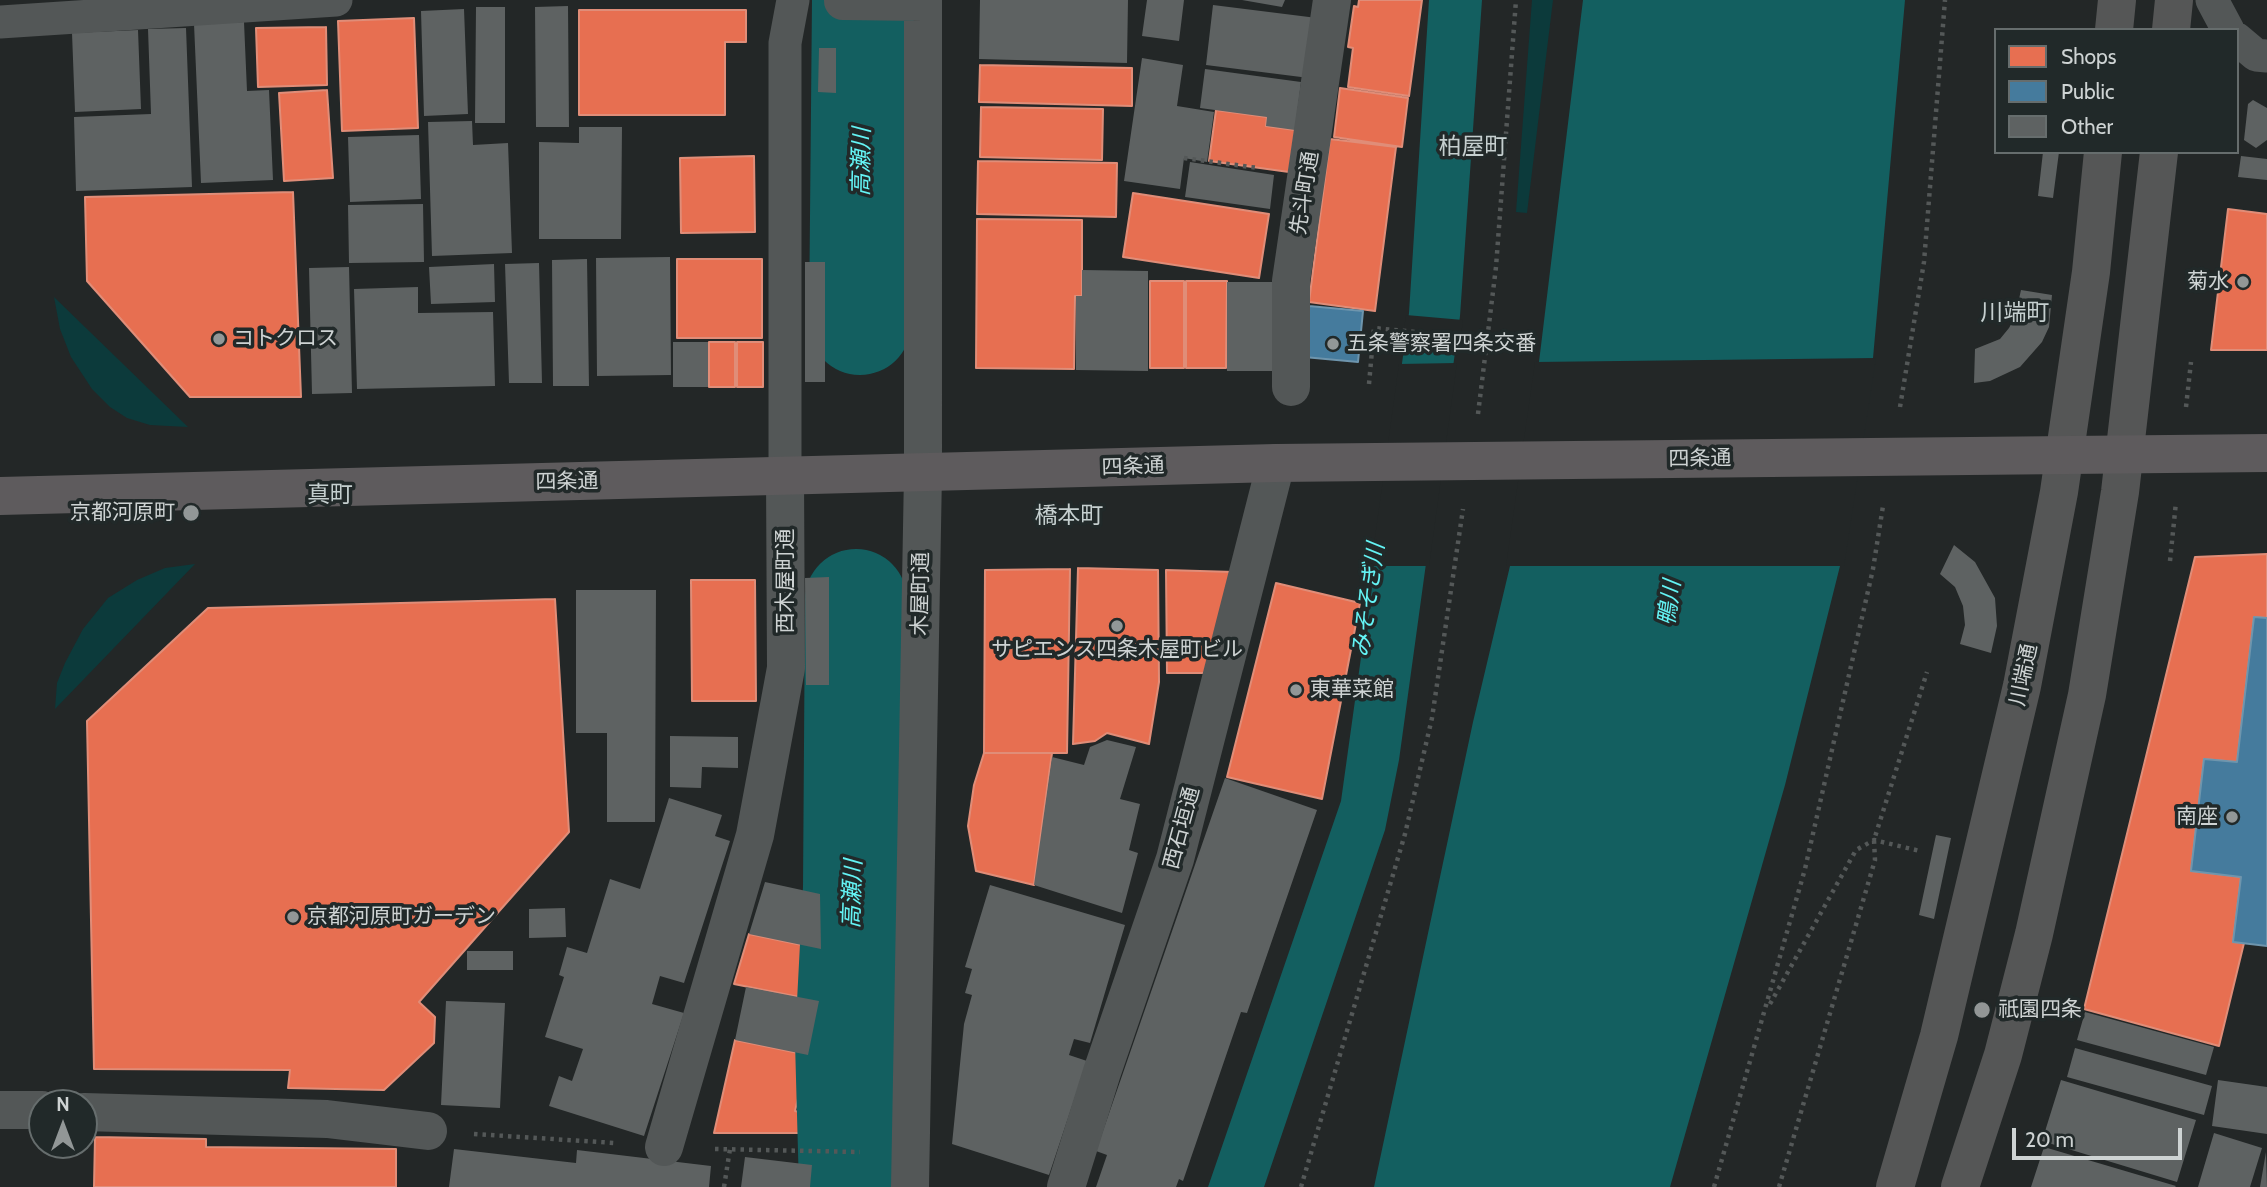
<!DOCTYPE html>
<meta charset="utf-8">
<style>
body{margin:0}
#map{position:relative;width:2267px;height:1187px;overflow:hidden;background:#232727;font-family:Cabin,sans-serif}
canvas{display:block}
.legend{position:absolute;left:1994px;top:28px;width:245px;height:126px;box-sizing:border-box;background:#212929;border:2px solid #666d6d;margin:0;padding:9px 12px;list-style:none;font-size:21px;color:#ced3d3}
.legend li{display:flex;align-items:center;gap:14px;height:35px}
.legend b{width:35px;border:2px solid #666d6d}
.north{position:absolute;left:28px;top:1089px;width:70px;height:70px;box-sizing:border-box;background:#212929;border:2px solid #666d6d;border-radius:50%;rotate:0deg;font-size:19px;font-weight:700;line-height:28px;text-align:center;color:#ced3d3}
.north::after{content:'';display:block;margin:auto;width:24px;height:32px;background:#929797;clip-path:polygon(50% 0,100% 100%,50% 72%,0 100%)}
.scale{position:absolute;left:2012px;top:1128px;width:170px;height:32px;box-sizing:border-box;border:4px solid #ced3d3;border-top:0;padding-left:9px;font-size:21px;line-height:24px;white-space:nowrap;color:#ced3d3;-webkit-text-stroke:5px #212929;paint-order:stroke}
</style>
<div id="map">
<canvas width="2267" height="1187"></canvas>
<ul class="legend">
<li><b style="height:19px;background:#e76f51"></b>Shops</li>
<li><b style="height:19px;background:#457b9d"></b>Public</li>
<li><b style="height:19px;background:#5e6262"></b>Other</li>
</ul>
<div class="north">N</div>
<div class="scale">20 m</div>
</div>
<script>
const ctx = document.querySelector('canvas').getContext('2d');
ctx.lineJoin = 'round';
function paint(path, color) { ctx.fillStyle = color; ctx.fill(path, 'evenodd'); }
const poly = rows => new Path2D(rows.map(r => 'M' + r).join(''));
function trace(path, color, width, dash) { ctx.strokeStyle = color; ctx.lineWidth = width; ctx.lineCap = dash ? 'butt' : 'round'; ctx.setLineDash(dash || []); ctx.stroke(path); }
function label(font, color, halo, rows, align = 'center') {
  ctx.font = font + ' Cabin,"Noto Sans JP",sans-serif'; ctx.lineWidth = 7; ctx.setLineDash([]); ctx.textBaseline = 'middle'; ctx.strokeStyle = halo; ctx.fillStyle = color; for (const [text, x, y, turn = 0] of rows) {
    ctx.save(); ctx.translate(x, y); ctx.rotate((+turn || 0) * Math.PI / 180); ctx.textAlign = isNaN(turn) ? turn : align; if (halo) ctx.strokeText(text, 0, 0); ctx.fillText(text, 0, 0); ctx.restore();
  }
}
const green = poly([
 [1532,0,1553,0,1527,213,1516,212],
 [54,297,188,427,150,425,127,418,110,407,92,389,71,357,60,329],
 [195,564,55,709,57,683,65,663,83,629,108,598,137,580,165,568]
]);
const water = poly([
 [1429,0,1482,0,1460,316,1399,760,1385,830,1264,1187,1208,1187,1341,801,1409,313],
 [1583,0,1905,0,1873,358,1840,566,1785,785,1670,1187,1374,1187,1473,722,1510,566,1539,362]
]);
const pier = poly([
 [1406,315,1463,320,1459,352,1401,348],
 [1876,358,1844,566,1506,566,1535,362],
 [1457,363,1429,566,1371,566,1399,364]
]);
const shops = poly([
 [1359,0,1422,0,1409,96,1348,87,1353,48,1348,47,1354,6,1358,7,1359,0],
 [579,10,746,10,746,42,725,42,725,115,579,115,579,10],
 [414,18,418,128,342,131,338,21,414,18],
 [326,27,327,85,258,87,256,28,326,27],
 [980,65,1132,68,1132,106,979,102,980,65],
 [1340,88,1408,98,1402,147,1334,137,1340,88],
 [327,90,333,178,284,181,279,93,327,90],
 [981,107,1103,109,1102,160,980,157,981,107],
 [1216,110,1267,117,1266,126,1295,130,1289,172,1209,161,1216,110],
 [1330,139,1396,147,1375,311,1309,302,1330,139],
 [754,156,755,232,681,233,680,158,754,156],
 [978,161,1117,163,1116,217,977,214,978,161],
 [293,192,301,397,190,397,87,281,85,197,293,192],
 [1133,193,1269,214,1259,278,1123,257,1133,193],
 [2228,209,2267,214,2267,350,2211,350,2228,209],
 [977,219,1082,220,1082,296,1075,296,1074,369,976,368,977,219],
 [677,259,762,259,762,338,677,338,677,259],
 [1150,281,1184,281,1184,368,1150,368,1150,281],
 [1186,281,1227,281,1226,368,1186,368,1186,281],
 [709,342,735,342,735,387,709,387,709,342],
 [737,342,763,342,763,387,737,387,737,342],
 [2267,554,2267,618,2254,617,2237,762,2204,759,2191,871,2241,877,2233,942,2244,943,2219,1046,2084,1009,2195,557,2267,554],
 [1078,568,1158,570,1159,682,1149,744,1107,733,1095,741,1073,744,1078,568],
 [1070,569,1067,753,984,753,985,570,1070,569],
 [1166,570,1234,572,1204,673,1167,673,1166,570],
 [691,580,755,580,756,701,692,701,691,580],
 [1276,583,1360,603,1322,799,1227,777,1276,583],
 [555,599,569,832,419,1002,435,1017,434,1043,384,1090,288,1088,290,1070,94,1069,87,721,208,608,555,599],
 [984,753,1052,753,1034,885,976,871,968,826,974,785,984,753],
 [749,934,821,949,819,1001,734,984,749,934],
 [735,1040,808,1055,795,1111,807,1114,800,1133,714,1133,735,1040],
 [95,1137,206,1139,206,1147,396,1149,396,1187,94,1187,95,1137]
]);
const public = poly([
 [1309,306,1363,311,1358,362,1304,357,1309,306],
 [2254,617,2267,618,2267,946,2233,942,2241,877,2191,871,2204,759,2237,762,2254,617]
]);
const river = poly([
 [860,324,863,0],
 [850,1187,846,1041,854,888,856,600]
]);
const building = poly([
 [980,0,1128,0,1127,63,979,59],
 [1147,0,1184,0,1179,41,1142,36],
 [1242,0,1285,0,1282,7],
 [1213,5,1317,18,1309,78,1206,65],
 [568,6,569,127,536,127,535,7],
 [476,7,505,7,505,123,475,123],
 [464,9,468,114,424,116,421,11],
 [244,22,247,91,269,90,273,180,201,183,194,24],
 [186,28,192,187,76,191,74,117,151,114,148,29],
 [138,30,141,109,75,112,72,33],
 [819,48,836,48,836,93,818,92],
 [1142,58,1183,65,1177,106,1214,112,1207,162,1184,158,1180,189,1124,181],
 [1205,69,1301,82,1295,130,1266,126,1267,117,1200,108],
 [2253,100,2267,108,2267,140,2256,148,2244,140,2248,104],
 [472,121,473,145,508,143,512,253,432,256,428,122],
 [579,127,622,127,621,239,539,239,539,142,579,143],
 [419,135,421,199,350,202,348,137],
 [2043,152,2059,152,2053,198,2038,196],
 [2241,156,2267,159,2267,180,2238,177],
 [1190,162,1274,175,1270,209,1185,197],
 [423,204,424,262,349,263,348,205],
 [670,257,671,375,597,376,596,258],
 [587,259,589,386,553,386,552,260],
 [805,262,825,262,825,382,805,382],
 [539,263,542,383,509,383,505,264],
 [494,264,495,302,431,304,429,267],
 [349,267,352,393,312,394,309,268],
 [1082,270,1148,271,1148,371,1076,370,1076,296,1082,296],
 [1227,282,1274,282,1274,371,1227,371],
 [418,287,418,313,493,312,495,386,357,389,354,289],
 [2021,290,2052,295,2049,327,2042,342,2020,367,1990,381,1974,383,1975,349,2000,339,2009,328,2015,317],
 [673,342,708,342,708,387,673,387],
 [1954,545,1975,562,1995,598,1997,626,1991,653,1960,644,1965,625,1963,606,1955,587,1940,574],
 [829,577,829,685,806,685,805,578],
 [576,590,656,590,655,822,607,822,607,733,576,733],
 [670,736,738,737,738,768,702,767,701,788,670,787],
 [1107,740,1136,747,1120,799,1140,804,1129,850,1138,853,1122,913,1034,885,1052,757,1084,765,1090,747],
 [1225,778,1317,810,1247,1013,1241,1012,1183,1181,1179,1179,1176,1187,1096,1187,1107,1155,1096,1151],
 [669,798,722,815,715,836,730,841,684,983,660,976,652,1004,684,1013,644,1136,549,1106,559,1076,572,1081,583,1049,545,1037,564,977,559,975,567,947,587,953,610,879,640,889],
 [1936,835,1951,838,1934,919,1919,915],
 [765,882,820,894,821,949,749,934],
 [990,885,1125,925,1090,1043,1074,1039,1069,1055,1087,1061,1049,1175,952,1144,964,1024,972,995,965,993,972,969,965,967],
 [565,908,566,937,529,938,529,909],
 [467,951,513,951,513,970,467,970],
 [746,987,819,1001,808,1055,735,1040],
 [446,1001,505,1003,500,1108,441,1105],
 [2085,1012,2214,1047,2206,1075,2077,1040],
 [2075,1048,2212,1086,2204,1115,2067,1077],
 [2061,1080,2196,1120,2177,1182,2042,1141],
 [2218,1080,2267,1087,2267,1134,2212,1126],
 [2214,1133,2262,1148,2250,1187,2198,1187],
 [2044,1147,2176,1186,2175,1187,2031,1187],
 [454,1149,576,1163,577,1150,711,1166,709,1187,449,1187],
 [2266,1152,2267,1187,2260,1187],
 [745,1157,812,1165,810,1187,741,1187]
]);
const path = poly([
 [1184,158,1258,168],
 [1369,384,1374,328,1489,339],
 [1900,407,1924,262,1945,0],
 [2186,407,2191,362],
 [1478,414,1496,267,1516,0],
 [2170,561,2176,502],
 [1770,1004,1856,850,1874,840,1920,851],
 [474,1134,615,1143],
 [715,1149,860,1152],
 [724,1187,730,1149],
 [1301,1187,1405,834,1432,718,1463,509],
 [1714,1187,1805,869,1873,569,1883,506],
 [1779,1187,1875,860,1874,840,1927,672]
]);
const lane = poly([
 [2212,0,2228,30],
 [0,22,336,0],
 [2237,39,2256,55,2267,56],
 [785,476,785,43,793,0]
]);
const street = poly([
 [843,1,923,2],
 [1291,387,1291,281,1332,0],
 [0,1110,42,1110],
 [84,1112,327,1119,428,1131],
 [664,1147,755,835,786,668,785,476],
 [910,1187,923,473,923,0],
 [1066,1187,1102,1072,1175,859,1276,463]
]);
const secondary = poly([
 [2114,30,2117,0],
 [2171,30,2174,0],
 [1895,1187,1939,1036,2022,686,2059,492,2091,272,2103,152],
 [1960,1187,2003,1055,2034,934,2087,695,2120,492,2159,152]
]);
const primary = poly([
 [0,496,1276,463,2267,453]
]);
const markers = [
 [2243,282,7,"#929797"],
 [219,339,7,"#929797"],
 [1333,344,7,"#929797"],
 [191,513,9,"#929797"],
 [1117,626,7,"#929797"],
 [1296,690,7,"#929797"],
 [2232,817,7,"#929797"],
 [293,917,7,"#929797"],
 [1982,1010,9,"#929797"]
];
const streetNames = [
 ["先斗町通",1305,193,-81],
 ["四条通",1700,459,-1],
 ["四条通",1133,467,-2],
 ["四条通",567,482,-1],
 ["西木屋町通",786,581,-90],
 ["木屋町通",921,594,-89],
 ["川端通",2024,675,-78],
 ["西石垣通",1182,828,-75]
];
const poiNames = [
 ["菊水",2229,282,"right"],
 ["コトクロス",233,339],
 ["五条警察署四条交番",1347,344],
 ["京都河原町",175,513,"right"],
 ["サピエンス四条木屋町ビル",1117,650,"center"],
 ["東華菜館",1310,690],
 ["南座",2218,817,"right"],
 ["京都河原町ガーデン",307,917],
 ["祇園四条",1998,1010]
];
const neighbourhoodNames = [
 ["柏屋町",1473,147],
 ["川端町",2015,313],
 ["真町",330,495],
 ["橋本町",1069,516]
];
const waterNames = [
 ["高瀬川",862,162,-89],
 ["みそそぎ川",1369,600,-82],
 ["鴨川",1670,603,-82],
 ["高瀬川",853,894,-88]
];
paint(green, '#0c3a3b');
paint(water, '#135f60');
paint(pier, '#232727');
paint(shops, '#e76f51');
trace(shops, '#e08d78', 2);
paint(public, '#457b9d');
trace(public, '#6e95ad', 2);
trace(river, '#135f60', 102);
paint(building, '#5e6262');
trace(path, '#545858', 4.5, [3.5, 5]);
trace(lane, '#535757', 33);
trace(street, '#535757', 38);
trace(secondary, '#555656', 38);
trace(primary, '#5e5b5d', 38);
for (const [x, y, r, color] of markers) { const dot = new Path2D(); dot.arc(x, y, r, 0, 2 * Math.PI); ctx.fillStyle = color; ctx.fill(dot); trace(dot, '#212929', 2.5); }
label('21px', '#ced3d3', '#212929', streetNames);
label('21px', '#ced3d3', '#212929', poiNames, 'left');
label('23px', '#c5cfcf', '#212929', neighbourhoodNames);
label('italic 23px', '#64f4f5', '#212929', waterNames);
</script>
